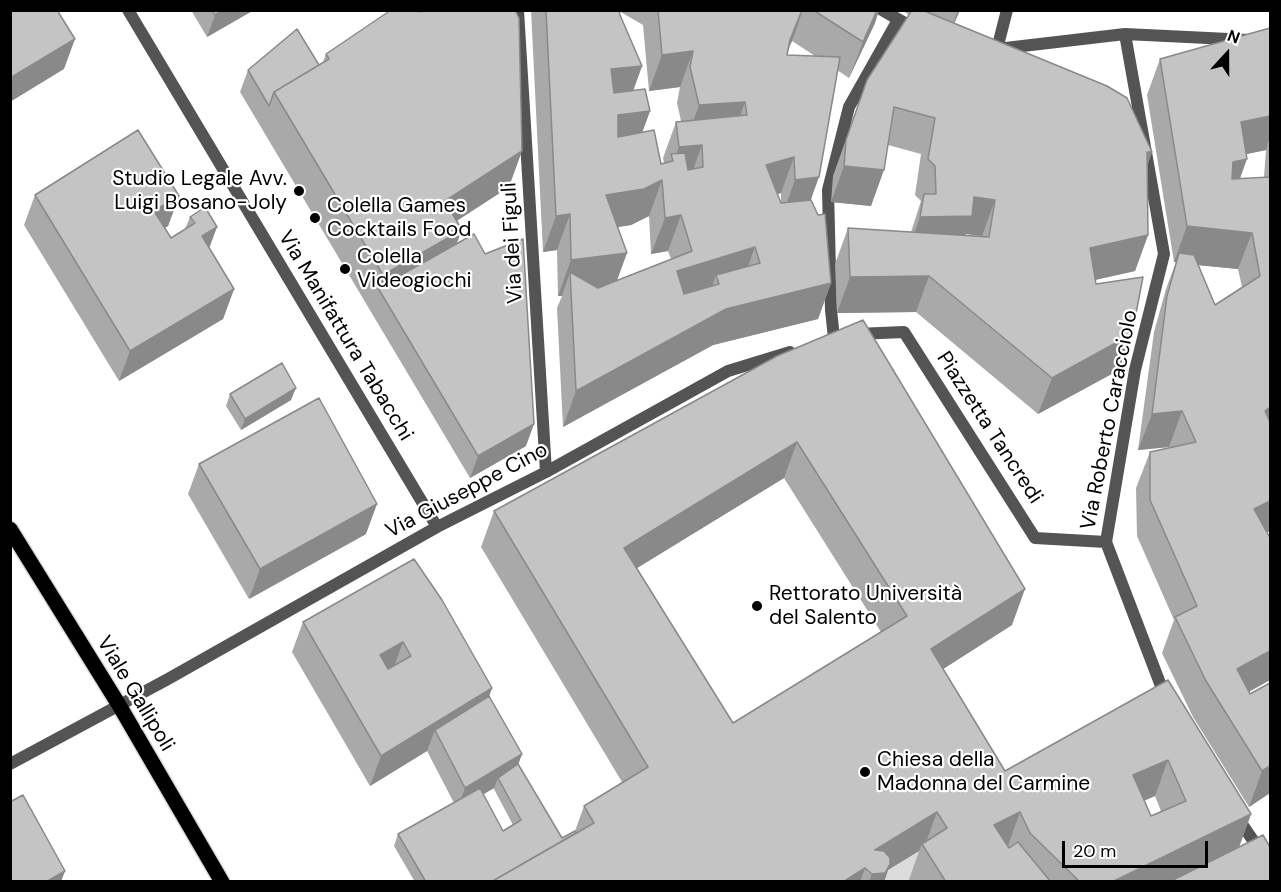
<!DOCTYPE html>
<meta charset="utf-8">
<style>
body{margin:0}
#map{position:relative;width:1281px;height:892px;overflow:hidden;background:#fff;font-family:"DM Sans",sans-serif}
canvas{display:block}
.frame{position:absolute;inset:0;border:12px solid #000;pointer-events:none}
.north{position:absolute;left:1197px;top:24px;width:60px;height:60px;-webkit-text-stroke:4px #fff;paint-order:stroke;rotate:21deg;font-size:16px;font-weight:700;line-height:24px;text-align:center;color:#000}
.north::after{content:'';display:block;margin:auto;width:21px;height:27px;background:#000;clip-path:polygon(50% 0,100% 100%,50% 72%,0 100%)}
.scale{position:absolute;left:1062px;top:841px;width:146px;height:27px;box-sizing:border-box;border:3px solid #000;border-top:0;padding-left:8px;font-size:18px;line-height:21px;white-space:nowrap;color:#000;-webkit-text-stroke:4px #fff;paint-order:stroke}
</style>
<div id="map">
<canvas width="1281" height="892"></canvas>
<div class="frame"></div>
<div class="north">N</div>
<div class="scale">20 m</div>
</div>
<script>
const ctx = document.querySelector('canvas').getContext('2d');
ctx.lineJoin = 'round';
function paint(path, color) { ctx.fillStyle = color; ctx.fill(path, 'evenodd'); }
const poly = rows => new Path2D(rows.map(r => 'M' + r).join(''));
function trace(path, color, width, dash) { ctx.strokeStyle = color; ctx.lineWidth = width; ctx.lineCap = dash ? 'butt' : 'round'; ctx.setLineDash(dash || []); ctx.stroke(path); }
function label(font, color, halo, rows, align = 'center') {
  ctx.font = font + ' "DM Sans",sans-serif'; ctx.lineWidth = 4.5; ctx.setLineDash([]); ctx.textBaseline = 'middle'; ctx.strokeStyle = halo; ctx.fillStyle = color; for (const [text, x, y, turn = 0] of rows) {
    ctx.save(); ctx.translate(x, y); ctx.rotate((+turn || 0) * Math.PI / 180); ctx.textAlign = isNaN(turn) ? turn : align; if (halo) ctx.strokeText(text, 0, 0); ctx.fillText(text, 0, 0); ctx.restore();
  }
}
const green = poly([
 [924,848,909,881,869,882]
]);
const street = poly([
 [128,10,437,527],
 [518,10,546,472],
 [882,10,917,30],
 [1125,34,1164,254,1135,370,1106,542,1166,699],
 [997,49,1125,34,1270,41],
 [997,49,1007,10],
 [856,334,904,332,1035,538,1106,542],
 [834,338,831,310,828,190,849,107,898,20],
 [10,764,168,679,437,527,546,472,728,371,790,352],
 [1237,817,1270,865]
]);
const primary = poly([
 [10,529,119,705,222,882]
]);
const wall = poly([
 [191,10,254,10,207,37],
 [531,10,879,10,875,23,849,78,837,70,811,200,831,283,818,319,713,345,563,427,557,308,562,296,558,296,557,250,543,252],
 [619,11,643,25,649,91,680,87,677,103,681,121,676,122,663,158,664,163,661,164,642,132,650,111,633,91,642,66,620,15],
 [792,41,815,56,787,55,788,48],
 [781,193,781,203,777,194],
 [649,216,651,254,668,251,671,259,617,280,617,227,631,225],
 [902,10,960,10,954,24,1152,152,1147,166,1148,235,1135,271,1095,280,1119,370,1038,414,916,312,837,313,835,264,848,228,911,232,921,201,915,195,921,154,888,145,871,206,831,202,833,176,867,80,909,15],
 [966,234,982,236,965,235],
 [420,12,509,187,456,221,457,244,526,446,470,478,240,92,248,70,319,65,323,62,326,54],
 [1270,28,1270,531,1267,532,1270,538,1270,680,1249,692,1250,694,1270,683,1270,793,1249,807,1193,717,1162,653,1174,620,1137,536,1136,488,1150,452,1169,448,1169,447,1138,450,1154,332,1166,289,1176,262,1174,262,1147,95,1160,59],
 [1266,150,1264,177,1240,179,1246,154],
 [1198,265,1238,269,1242,287,1215,305],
 [35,195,179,196,168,226,165,228,171,238,185,229,190,217,234,289,223,319,119,381,24,225],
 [777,356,1012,625,943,669,1005,771,1168,680,1251,814,1239,847,1270,882,909,882,909,880,919,851,888,870,884,882,415,882,394,846,398,834,454,803,427,751,370,786,292,652,303,622,414,559,492,688,489,696,522,754,518,764,562,838,575,831,584,806,622,782,481,547,494,511],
 [784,478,881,632,733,723,637,568],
 [494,788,494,789,513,825,503,831,483,794],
 [1155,796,1161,811,1151,816,1145,800],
 [230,394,291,400,241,430,226,406],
 [199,464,366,534,249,599,188,494]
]);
const shadedWall = poly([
 [223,10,254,10,207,37,215,15],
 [803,10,792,41,777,76,790,40],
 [877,10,879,10,875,23,849,78,863,42],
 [958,10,960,10,948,37],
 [75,39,64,69,10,102,10,78],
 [693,51,680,87,649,91,662,55],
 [642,66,629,102,598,105,611,69],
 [745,102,732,138,686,141,699,105],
 [650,111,637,147,605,151,618,115],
 [1270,116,1270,136,1266,150,1228,158,1241,122],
 [702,145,689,181,666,183,679,147],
 [522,151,509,187,432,237,445,201],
 [1147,152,1152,152,1139,188],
 [794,157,781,193,753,201,766,165],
 [1247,159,1234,195,1220,198,1233,162],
 [844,166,884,170,871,206,831,202],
 [819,177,806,213,782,216,795,180],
 [662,180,649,216,631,225,593,231,606,195],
 [179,196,168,226,143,241,154,211],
 [974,197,995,200,982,236,966,234,959,252,907,253,920,217],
 [570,214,557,250,543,252,556,216],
 [681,215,668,251,651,254,665,218],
 [1187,226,1252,233,1238,269,1176,263,1179,253,1176,262,1174,262],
 [217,227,206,257,202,236],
 [462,230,448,266,378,288,383,275],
 [1148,235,1135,271,1077,284,1090,248],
 [755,247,742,283,719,284,716,275,710,293,664,307,677,271],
 [627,253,614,289,572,295,570,272,562,296,558,296,571,260],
 [929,276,916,312,837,313,850,277],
 [831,283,818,319,713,345,563,427,576,391,726,309],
 [234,289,223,319,119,381,130,351],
 [1132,334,1119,370,1038,414,1052,378],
 [296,388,291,400,241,430,245,419],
 [1270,407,1270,433,1265,411],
 [1182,411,1169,447,1138,450,1152,414],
 [534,424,526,446,470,478,478,456],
 [797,442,784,478,611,584,624,548],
 [1270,501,1270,531,1241,545,1254,509],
 [377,504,366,534,249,599,260,569],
 [1025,589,1012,625,918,685,931,649],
 [403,642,392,672,369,685,380,655],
 [1270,651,1270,680,1224,705,1237,669],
 [492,688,481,718,435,730,427,751,370,786,381,756],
 [522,754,514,776,498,778,494,788,457,810,465,788],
 [1168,760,1155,796,1120,811,1133,775],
 [1270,766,1270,793,1249,807,1262,771],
 [937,812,924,848,922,844,919,851,888,870,884,882,869,882,872,874,875,850],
 [1020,812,1007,848,994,825],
 [1251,814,1238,850,1174,882,1112,882],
 [865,868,860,882,843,882],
 [65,871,61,882,46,882]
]);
const building = poly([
 [10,10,57,10,75,39,10,78,10,10],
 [212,10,223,10,215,15,212,10],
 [391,10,419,10,420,12,422,10,515,10,519,18,522,151,445,201,462,230,383,275,274,92,329,59,326,54,391,10],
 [546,10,619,10,620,15,642,66,611,69,614,93,645,89,650,111,618,115,618,137,654,130,661,164,673,161,671,154,685,153,688,170,703,167,702,145,679,147,676,122,747,115,745,102,699,105,690,67,693,51,662,55,658,10,802,10,790,40,787,55,840,57,819,177,795,180,794,157,766,165,781,203,811,200,818,215,825,214,831,283,726,309,576,391,570,272,598,288,692,251,681,215,665,218,662,180,644,189,606,195,627,253,571,260,570,214,556,216,546,10],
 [755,247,760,263,716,275,719,284,684,294,677,271,755,247],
 [813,10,877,10,863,42,813,10],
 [912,10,922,10,1107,86,1127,98,1152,152,1147,152,1148,235,1090,248,1096,284,1143,277,1132,334,1052,378,929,276,850,277,848,228,989,237,995,200,974,197,972,216,920,217,924,194,936,194,935,166,928,159,935,118,894,107,884,170,844,166,846,140,867,80,912,10],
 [1270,28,1270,116,1241,122,1247,159,1233,162,1232,179,1270,177,1270,407,1265,411,1270,422,1270,501,1254,509,1270,538,1270,651,1237,669,1250,694,1270,683,1270,766,1262,771,1206,681,1175,617,1197,606,1150,500,1150,452,1196,442,1182,411,1152,414,1167,296,1179,253,1194,255,1215,305,1260,276,1252,233,1187,226,1160,59,1270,28],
 [297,29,319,65,274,92,269,106,248,70,297,29],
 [138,130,179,196,154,211,171,238,195,223,190,217,205,207,217,227,202,236,234,289,130,351,35,195,138,130],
 [474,234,485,254,523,239,534,424,478,456,378,288,474,234],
 [863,320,1025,589,931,649,1005,771,1168,680,1251,814,1112,882,1080,882,1030,833,1020,812,994,825,1009,848,1018,842,1051,882,946,882,922,844,947,828,937,812,875,850,884,851,890,858,890,864,885,873,872,874,865,868,843,882,491,882,594,823,584,806,648,767,494,511,777,356,863,320],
 [797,442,907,616,733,723,624,548,797,442],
 [1168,760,1186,801,1151,816,1133,775,1168,760],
 [282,363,296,388,245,419,230,394,282,363],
 [319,398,377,504,260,569,199,464,319,398],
 [414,559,442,600,492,688,381,756,303,622,414,559],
 [403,642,411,656,388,669,380,655,403,642],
 [489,696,522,754,465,788,435,730,489,696],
 [518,764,562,838,575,831,576,833,491,882,426,882,398,834,480,788,503,831,521,820,498,778,518,764],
 [23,795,65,871,46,882,10,882,10,802,23,795],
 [1263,835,1270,847,1270,882,1169,882,1263,835]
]);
const markers = [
 [299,191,6,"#000"],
 [315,218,6,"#000"],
 [345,269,6,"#000"],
 [757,606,6,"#000"],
 [865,772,6,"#000"]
];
const poiNames = [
 ["Studio Legale Avv.",287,179,"right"],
 ["Luigi Bosano-Joly",287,203,"right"],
 ["Colella Games",327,206],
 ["Cocktails Food",327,230],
 ["Colella",357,257],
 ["Videogiochi",357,281],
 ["Rettorato Università",769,594],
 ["del Salento",769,618],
 ["Chiesa della",877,760],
 ["Madonna del Carmine",877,784]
];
const streetNames = [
 ["Via dei Figuli",513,243,-93],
 ["Via Manifattura Tabacchi",345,336,59],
 ["Via Roberto Caracciolo",1110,420,-79],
 ["Piazzetta Tancredi",989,428,57],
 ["Via Giuseppe Cino",467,491,-28],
 ["Viale Gallipoli",135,694,59]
];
paint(green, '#dbdbdb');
trace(primary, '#dbdbdb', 18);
trace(street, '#545454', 12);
trace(primary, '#000', 15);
paint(wall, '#a9a9a9');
paint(shadedWall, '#898989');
paint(building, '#c4c4c4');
trace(building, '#898989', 1.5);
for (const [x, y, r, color] of markers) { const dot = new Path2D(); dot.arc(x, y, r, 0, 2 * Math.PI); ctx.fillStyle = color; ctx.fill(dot); trace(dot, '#fff', 2); }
label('21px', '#000', '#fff', poiNames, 'left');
label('21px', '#000', '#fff', streetNames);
</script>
